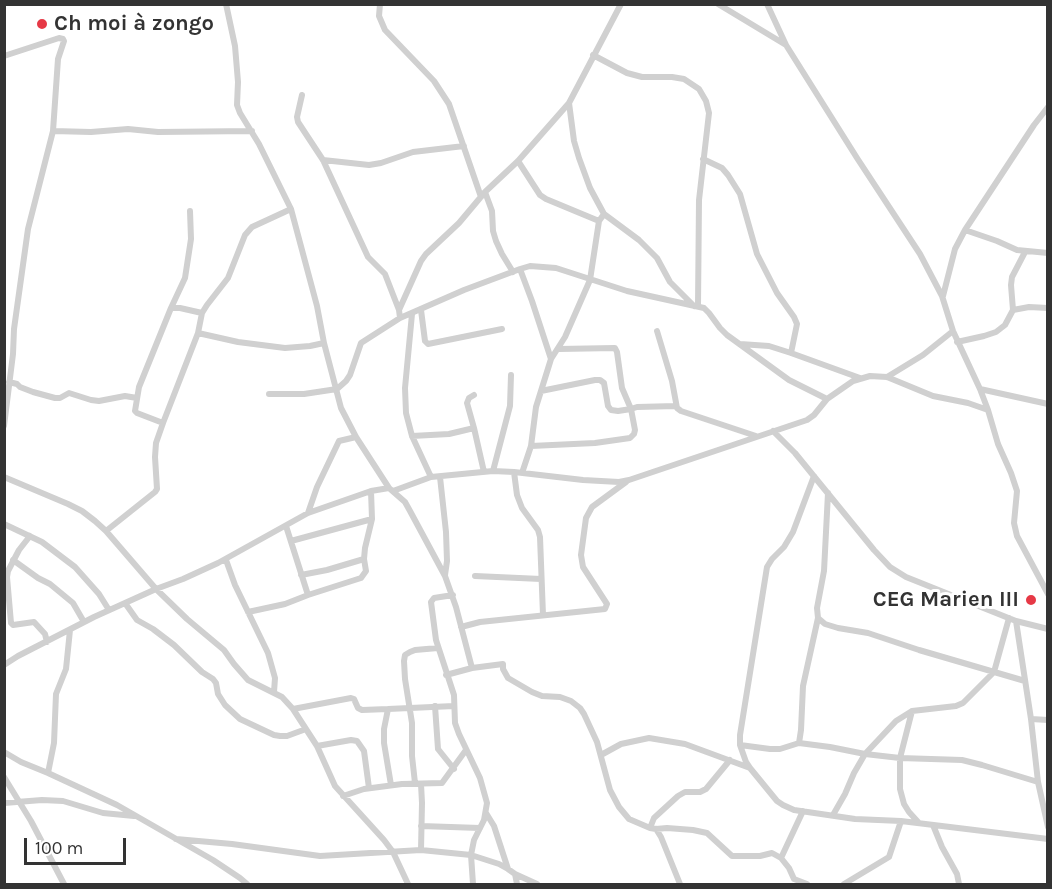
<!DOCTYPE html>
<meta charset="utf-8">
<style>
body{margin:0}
#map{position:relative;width:1052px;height:889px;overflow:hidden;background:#fff;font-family:Karla,sans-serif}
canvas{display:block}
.frame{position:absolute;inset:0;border:6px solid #333;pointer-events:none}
.scale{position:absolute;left:24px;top:838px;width:102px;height:27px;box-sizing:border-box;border:3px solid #333;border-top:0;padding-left:8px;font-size:18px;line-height:21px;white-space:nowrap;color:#333;-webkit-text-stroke:4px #fff;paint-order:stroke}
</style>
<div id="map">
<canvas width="1052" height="889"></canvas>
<div class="frame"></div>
<div class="scale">100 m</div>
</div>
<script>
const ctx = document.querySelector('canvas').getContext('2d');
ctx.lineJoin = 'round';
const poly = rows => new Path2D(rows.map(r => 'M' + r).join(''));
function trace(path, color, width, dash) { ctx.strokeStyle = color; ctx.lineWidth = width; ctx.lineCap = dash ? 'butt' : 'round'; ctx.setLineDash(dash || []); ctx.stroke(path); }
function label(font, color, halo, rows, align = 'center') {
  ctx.font = font + ' Karla,sans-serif'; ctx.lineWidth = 6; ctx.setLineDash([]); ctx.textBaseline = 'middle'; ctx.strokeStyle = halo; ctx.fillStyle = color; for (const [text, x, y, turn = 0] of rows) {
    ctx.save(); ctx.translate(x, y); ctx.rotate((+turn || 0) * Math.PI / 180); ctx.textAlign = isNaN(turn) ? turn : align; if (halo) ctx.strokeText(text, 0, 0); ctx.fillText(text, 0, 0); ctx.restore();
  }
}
const street = poly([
 [226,4,235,46,238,82,237,105,240,113,259,144,291,209,317,306,324,343,341,408,356,437,389,488],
 [380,4,379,16,385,30,434,81,449,104,481,197],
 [718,4,786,45,857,158,920,254,942,296,953,331,980,389,988,410,998,444,1011,473,1017,491,1014,523,1017,536,1048,594],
 [767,4,786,45],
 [593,55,627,73,642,77,672,77,684,79,699,89,706,101,709,113,699,200,698,306],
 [4,56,59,38,63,39,64,41,58,59,53,131,28,229,14,329,13,354,4,426],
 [302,95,297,117,298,122,323,160,368,257,385,274,399,310],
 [569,103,574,141,579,158,590,188,604,214,639,240,657,258,670,282,694,306],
 [53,131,91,132,128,129,158,132,252,131],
 [703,159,722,168,728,175,740,194,757,254,777,293,794,317,797,324,791,353],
 [323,160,369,165,381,163,413,152,464,146],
 [518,161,540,195,546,199,599,221],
 [485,192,492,211,493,231,496,241,502,254,513,272],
 [965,230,997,241,1017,250,1048,253],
 [520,269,532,301,551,359],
 [943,296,955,249,965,230,1034,125,1048,107],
 [171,308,185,278,191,239,190,211],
 [421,310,425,341,428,344,502,329],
 [1013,310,1029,307,1048,308],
 [412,314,405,388,406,413,412,436,431,477],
 [400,318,464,290,520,269,530,266,556,268,627,291,704,308,709,313,720,328,727,335,789,380,827,399],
 [657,331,672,381,677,408,681,411,756,436],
 [198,333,238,342,285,348,310,346,324,343],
 [957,342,984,336,996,332,1005,325,1013,310,1011,285,1012,277,1025,252],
 [740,344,769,346,791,353,860,378],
 [887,377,923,355,953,331],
 [9,382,17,384,20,387,33,392,55,398,60,398,69,393,91,400,99,401,125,396,137,398],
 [980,389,1048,404],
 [541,391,595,380,600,380,604,383,608,406,611,410,618,411,631,409,622,388,617,352,615,348,559,349],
 [269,394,304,394,337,389,346,381,350,375,361,343,400,318,399,310,421,261,426,254,459,223,485,192,518,161,569,103,621,4],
 [474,395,469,398,467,403,474,428,484,472],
 [163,423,137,413,135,411,139,387,171,308,180,308,202,313],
 [773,431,795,453,874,550,890,567,906,577,1016,621,1048,629],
 [412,436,449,434,474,428],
 [531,446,595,443,630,438,634,434,635,430,631,409,637,407,676,406],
 [493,471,510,406,511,375],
 [514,472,583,480,619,482,629,480,807,420,814,415,827,399,853,381,870,376,887,377,933,396,968,403,988,410],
 [522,473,531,446,536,407,551,359,565,337,590,280,599,221,604,214],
 [814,476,793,532,784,547,772,559,767,567,740,735,740,745,746,762,750,768,777,801,783,805,794,810,855,819,901,821,1048,839],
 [4,477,68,504,82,511,95,521,106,531,156,589,187,619,224,650,234,664,248,680,282,697,293,709,317,746,335,786,384,840,393,852,408,884],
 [440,477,446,532,447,561,445,575],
 [393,491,431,477,493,471,514,472,517,495,522,508,538,530,540,537,543,615],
 [828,493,824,571,817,608,818,618,825,624,838,628,868,633,919,650,1025,681],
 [308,513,317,487,339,441,356,437],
 [4,524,42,542,75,567,99,594,109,610],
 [286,526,308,595],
 [106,531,155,492,157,489,155,457,156,443,163,423,198,333,202,313,207,305,228,278,245,235,252,227,291,209],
 [30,536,19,550,8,571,7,577,11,623,13,625,34,622,45,634,47,642],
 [291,541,372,519],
 [13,560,38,578,50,584,73,603,84,622],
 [226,560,235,585,268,653,275,678,274,692],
 [301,575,327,570,364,559],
 [475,576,541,579],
 [125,603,137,620,153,629,174,645,202,672,213,679,216,683,218,694,225,705,240,719,274,735,280,736,287,736,306,729],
 [248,612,285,604,308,595,361,578,366,571,364,559,365,548,372,519,371,491],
 [1016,621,1031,719,1038,782,1048,827],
 [461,627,480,622,605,609,607,604,583,567,581,555,586,518,592,507,626,482],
 [4,665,18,656,94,617,156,589,183,579,218,563,308,513,371,491,389,488,405,502,410,511,445,576,456,607,472,668],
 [446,675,472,668,503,664,503,669,508,678,532,692,542,696,560,697,571,701,580,708,584,714,597,742,610,790,619,807,629,819,650,828,656,829,667,828,693,830,707,833,732,856,760,856,772,853,781,858,789,868,794,879,807,884],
 [435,706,438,749,454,769],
 [293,709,351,698,354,699,358,708,362,710,388,709],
 [912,711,900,758,900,789,904,804,909,812,919,823],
 [1031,719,1048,720],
 [799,743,830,747,865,754,900,758,962,760,982,765,1038,782],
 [740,745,770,749,780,749,799,743,801,730,803,686,818,618],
 [317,746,351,740,357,741,364,751,369,788],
 [4,752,21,762,48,773,117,805,213,860,240,878,247,884],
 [601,755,621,744,649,738,685,744,750,768],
 [48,773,54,743,56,694,66,669,70,630],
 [4,777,31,821,64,884],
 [415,783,412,756,412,723,405,679,404,661,405,655,410,652,415,650,438,648],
 [391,785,384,743,384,729,388,709,454,706],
 [343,796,364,789,402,784,442,783,466,750],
 [4,803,42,800,63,801,103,813,134,816],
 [486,813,494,826,508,869],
 [833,815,845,794,854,773,865,754,896,721,912,711,956,706,963,703,994,672,1009,618],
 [933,825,942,847,957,874,959,884],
 [421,826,480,828],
 [650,828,654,818,678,796,685,792,700,792,706,789,730,760],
 [656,829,661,837,680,884],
 [176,839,232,844,320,856,421,850,471,855,474,840,484,820,487,803,480,778,459,734,455,723,454,695,436,640,431,602,434,598,453,595],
 [421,850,422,803,421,784],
 [781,858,803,811],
 [515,874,537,884],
 [473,884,471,855,499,864,508,869,515,874,517,884],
 [844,884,889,857,901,821]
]);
const markers = [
 [42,24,6,"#e63946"],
 [1031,600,6,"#e63946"]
];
const poiNames = [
 ["Ch moi à zongo",54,24],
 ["CEG Marien III",1019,600,"right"]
];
trace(street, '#d0d0d0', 6);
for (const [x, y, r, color] of markers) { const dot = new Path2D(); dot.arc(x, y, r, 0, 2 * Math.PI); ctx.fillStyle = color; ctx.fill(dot); trace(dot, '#fff', 2); }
label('bold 22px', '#333', '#fff', poiNames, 'left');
</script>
